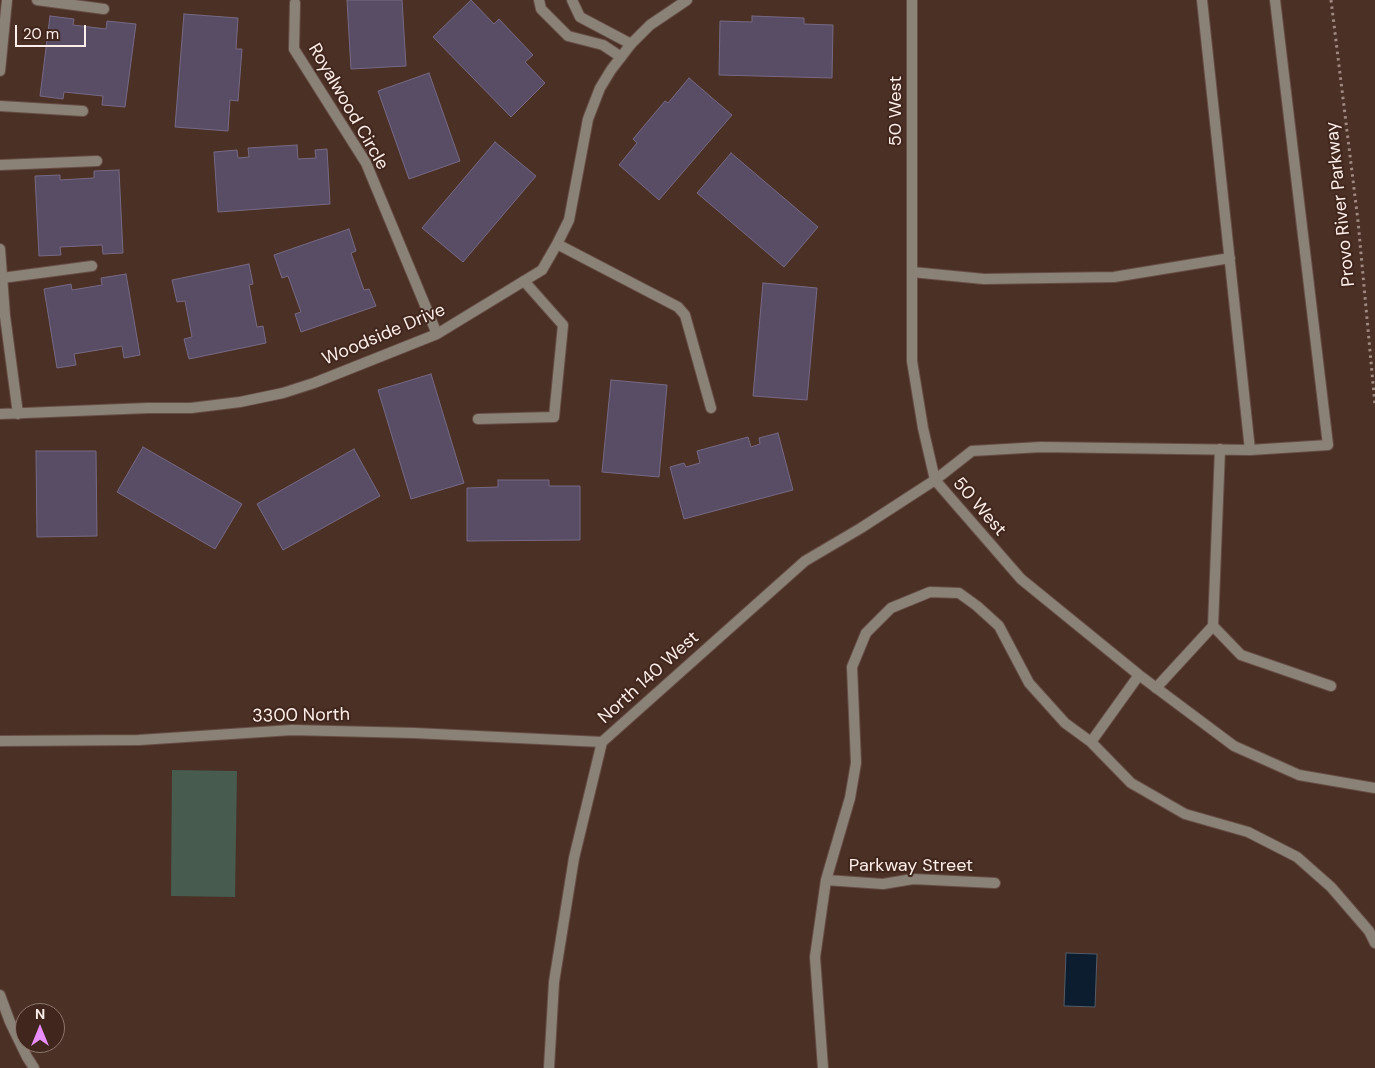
<!DOCTYPE html>
<style>
body{margin:0}
#map{position:relative;width:1375px;height:1068px;overflow:hidden;background:#4b3026;font-family:"DM Sans",sans-serif}
canvas{display:block}
.north{position:absolute;left:15px;top:1003px;width:50px;height:50px;box-sizing:border-box;background:#40261c;border:1px solid #8c766e;border-radius:50%;rotate:0deg;font-size:14px;font-weight:700;line-height:20px;text-align:center;color:#fdeee9}
.north::after{content:'';display:block;margin:auto;width:18px;height:22px;background:#ea8dfd;clip-path:polygon(50% 0,100% 100%,50% 72%,0 100%)}
.scale{position:absolute;left:15px;top:25px;width:71px;height:22px;box-sizing:border-box;border:2px solid #fdeee9;border-top:0;padding-left:6px;font-size:15px;line-height:18px;white-space:nowrap;color:#fdeee9;-webkit-text-stroke:4px #40261c;paint-order:stroke}
</style>
<div id="map">
<canvas width="1375" height="1068"></canvas>
<div class="north">N</div>
<div class="scale">20 m</div>
</div>
<script>
const ctx = document.querySelector('canvas').getContext('2d');
ctx.lineJoin = 'round';
function paint(path, color) { ctx.fillStyle = color; ctx.fill(path, 'evenodd'); }
const poly = rows => new Path2D(rows.map(r => 'M' + r).join(''));
function trace(path, color, width, dash) { ctx.strokeStyle = color; ctx.lineWidth = width; ctx.lineCap = dash ? 'butt' : 'round'; ctx.setLineDash(dash || []); ctx.stroke(path); }
function label(font, color, halo, rows, align = 'center') {
  ctx.font = font + ' "DM Sans",sans-serif'; ctx.lineWidth = 4; ctx.setLineDash([]); ctx.textBaseline = 'middle'; ctx.strokeStyle = halo; ctx.fillStyle = color; for (const [text, x, y, turn = 0] of rows) {
    ctx.save(); ctx.translate(x, y); ctx.rotate((+turn || 0) * Math.PI / 180); ctx.textAlign = isNaN(turn) ? turn : align; if (halo) ctx.strokeText(text, 0, 0); ctx.fillText(text, 0, 0); ctx.restore();
  }
}
const green = poly([
 [172,770,237,771,235,897,171,896]
]);
const water = poly([
 [1066,953,1097,954,1095,1007,1064,1006,1066,953]
]);
const building = poly([
 [347,0,402,0,406,66,351,69,347,0],
 [471,0,494,24,499,19,533,55,525,62,545,83,511,117,433,37,471,0],
 [184,14,238,18,236,49,242,49,238,101,230,100,228,131,175,127,184,14],
 [50,16,74,19,73,25,106,29,107,21,136,24,125,107,102,105,103,96,64,92,63,99,40,96,50,16],
 [752,16,804,18,804,24,833,25,832,78,719,75,720,21,752,22,752,16],
 [429,73,460,161,409,179,378,91,429,73],
 [689,78,732,115,659,200,619,165,637,143,633,139,665,101,668,103,689,78],
 [495,142,536,176,463,262,422,228,495,142],
 [297,145,298,159,316,158,315,150,327,149,330,204,218,212,214,152,237,150,238,158,249,157,248,148,297,145],
 [731,153,818,227,784,267,697,193,731,153],
 [119,170,123,253,103,254,102,245,60,247,61,255,39,256,35,176,60,175,60,180,94,178,94,171,119,170],
 [349,229,356,251,351,253,364,290,369,289,376,306,301,332,295,314,301,312,288,276,282,278,274,255,349,229],
 [249,264,253,284,249,285,257,327,263,326,266,343,189,359,184,339,192,337,185,301,177,302,172,280,249,264],
 [126,274,140,355,124,358,122,346,74,354,76,365,57,368,44,289,71,284,72,290,102,285,101,278,126,274],
 [763,283,817,288,807,400,753,396,763,283],
 [431,374,464,483,411,499,378,390,431,374],
 [611,380,667,385,659,477,602,472,611,380],
 [778,433,793,490,684,519,670,467,684,463,686,467,700,463,697,451,748,437,751,447,760,444,759,438,778,433],
 [143,447,242,504,215,549,117,492,143,447],
 [354,449,380,496,283,550,257,504,354,449],
 [36,451,96,451,97,536,37,537,36,451],
 [498,480,549,480,549,486,580,486,580,540,467,541,467,488,498,487,498,480]
]);
const path = poly([
 [1331,0,1358,221,1375,405]
]);
const service = poly([
 [37,0,104,9],
 [539,0,541,9,568,36,603,45,621,57],
 [572,0,580,17,631,44],
 [1202,0,1250,450,1328,445,1275,0],
 [0,106,83,111],
 [0,165,97,161],
 [912,272,984,279,1114,277,1230,258],
 [2,278,92,266],
 [478,419,554,417,563,325,524,281],
 [935,480,972,451,1041,447,1250,450],
 [1213,626,1241,655,1331,686],
 [1156,688,1213,626,1220,449]
]);
const minor = poly([
 [912,0,912,361,923,428,935,480,1021,579,1139,675,1234,746,1299,775,1375,788],
 [295,3,294,49,366,163,437,334],
 [0,71,7,0],
 [557,244,678,307,685,315,711,408],
 [0,249,5,316,18,414],
 [0,414,148,408,191,408,240,402,283,393,314,383,437,334,542,270,557,244,569,220,588,119,600,88,611,70,631,44,650,25,687,0],
 [0,741,139,740,292,730,414,733,602,742],
 [1091,742,1139,675],
 [826,880,883,884,913,879,995,883],
 [0,995,10,1022,27,1057,34,1068],
 [549,1068,554,982,574,858,602,742,805,561,861,528,935,480],
 [823,1068,815,957,826,880,850,798,856,763,852,667,866,633,891,608,930,592,959,593,977,606,999,626,1029,683,1065,723,1091,742,1131,783,1185,814,1248,832,1297,857,1331,887,1369,931,1375,943]
]);
const streetNames = [
 ["Royalwood Circle",348,107,60],
 ["50 West",896,111,-90],
 ["Provo River Parkway",1341,204,-96],
 ["Woodside Drive",384,335,-23],
 ["50 West",979,507,49],
 ["North 140 West",649,678,-42],
 ["3300 North",301,716,-1],
 ["Parkway Street",911,866]
];
paint(green, '#475c4f');
paint(water, '#0c1d2f');
trace(water, '#545c67', 1);
paint(building, '#594d66');
trace(building, '#766984', 1);
trace(service, '#674e45', 12);
trace(minor, '#674e45', 12);
trace(path, '#9f8a82', 3, [2.5, 4]);
trace(service, '#8a8277', 10);
trace(minor, '#8a8277', 10);
label('18px', '#fdeee9', '#40261c', streetNames);
</script>
